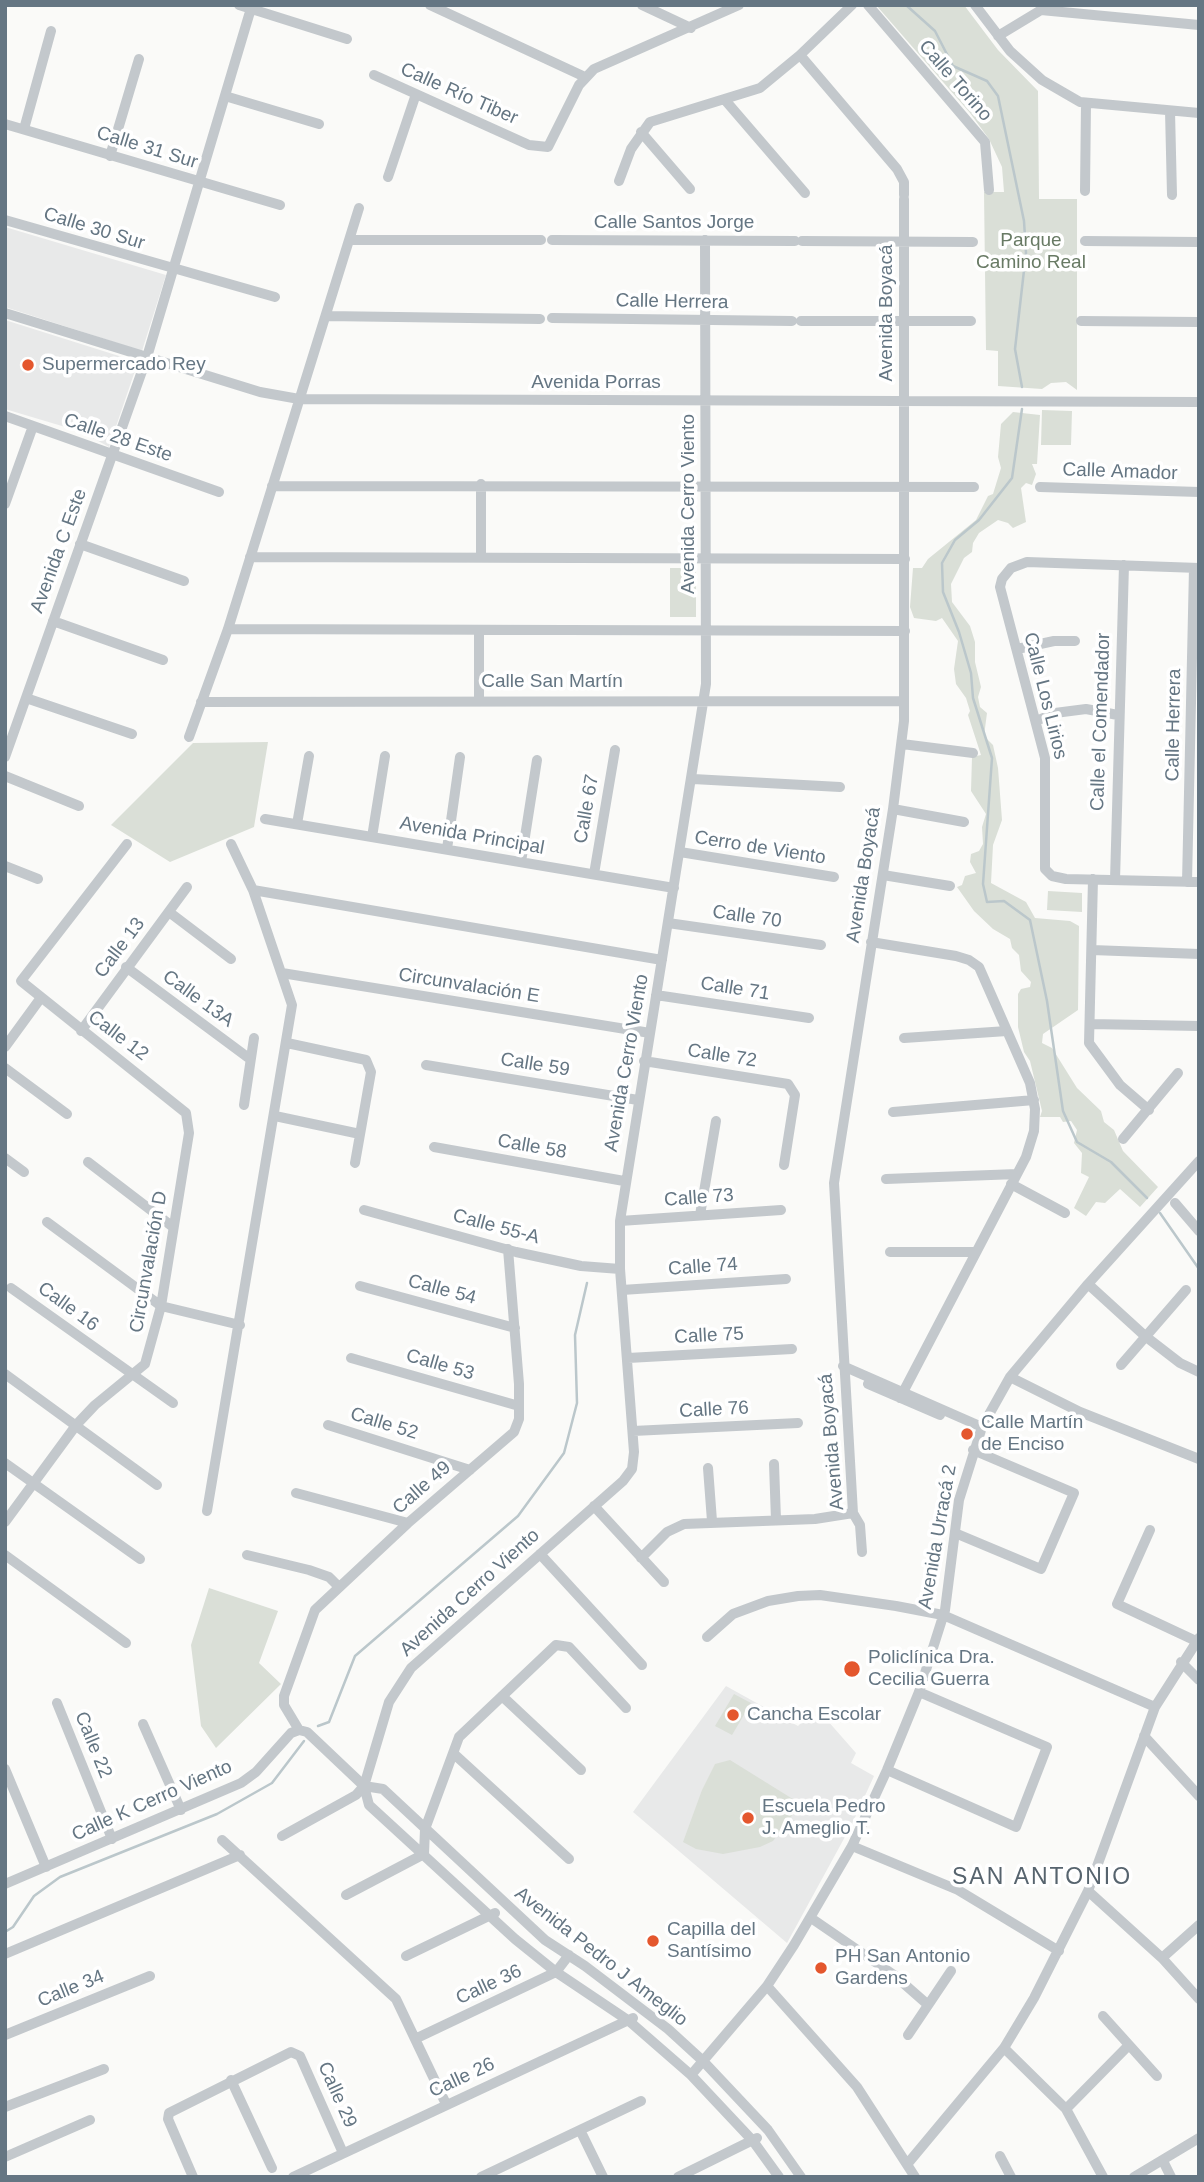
<!DOCTYPE html>
<meta charset="utf-8">
<style>
body{margin:0}
#map{position:relative;width:1204px;height:2182px;overflow:hidden;background:#fafaf8;font-family:Arial,sans-serif}
canvas{display:block}
.frame{position:absolute;inset:0;border:7px solid #657683;pointer-events:none}
</style>
<div id="map">
<canvas width="1204" height="2182"></canvas>
<div class="frame"></div>
</div>
<script>
const ctx = document.querySelector('canvas').getContext('2d');
ctx.lineJoin = 'round';
function paint(path, color) { ctx.fillStyle = color; ctx.fill(path, 'evenodd'); }
const poly = rows => new Path2D(rows.map(r => 'M' + r).join(''));
function trace(path, color, width, dash) { ctx.strokeStyle = color; ctx.lineWidth = width; ctx.lineCap = dash ? 'butt' : 'round'; ctx.setLineDash(dash || []); ctx.stroke(path); }
function label(font, color, halo, rows, align = 'center') {
  ctx.font = font + ' Arial,sans-serif'; ctx.lineWidth = 7; ctx.setLineDash([]); ctx.textBaseline = 'middle'; ctx.strokeStyle = halo; ctx.fillStyle = color; for (const [text, x, y, turn = 0] of rows) {
    ctx.save(); ctx.translate(x, y); ctx.rotate((+turn || 0) * Math.PI / 180); ctx.textAlign = isNaN(turn) ? turn : align; if (halo) ctx.strokeText(text, 0, 0); ctx.fillText(text, 0, 0); ctx.restore();
  }
}
const built = poly([
 [5,227,166,275,142,351,5,307],
 [5,320,138,362,109,447,82,432,5,409],
 [726,1686,798,1726,806,1718,827,1720,856,1753,851,1763,874,1776,852,1824,787,1943,633,1812]
]);
const green = poly([
 [876,5,964,5,998,50,1038,91,1039,199,1077,199,1077,390,1066,382,1051,383,1042,389,998,386,998,351,986,350,984,192,1004,192,1002,167,989,139,970,113],
 [1042,410,1072,411,1071,445,1041,445],
 [1013,412,1040,415,1037,464,1032,464,1036,474,1032,485,1026,483,1021,488,1026,522,1013,528,1008,523,998,520,979,533,973,543,972,552,964,558,951,584,952,602,970,626,975,642,975,662,981,687,978,697,980,707,987,713,984,736,993,745,998,768,1002,820,993,845,991,883,1026,902,1035,918,1070,921,1079,926,1078,1010,1043,1034,1042,1043,1052,1048,1077,1088,1101,1111,1104,1122,1114,1130,1123,1151,1158,1187,1140,1207,1120,1189,1105,1203,1096,1202,1086,1216,1074,1208,1089,1177,1081,1173,1082,1153,1074,1143,1077,1130,1071,1121,1063,1122,1060,1117,1040,1117,1042,1111,1030,1061,1024,1052,1018,1027,1018,994,1021,989,1030,987,1031,982,1021,971,1019,955,1012,948,1010,939,993,929,974,911,957,887,962,885,965,876,976,873,970,862,971,854,979,851,983,844,982,827,986,814,971,791,972,757,981,755,968,715,970,711,966,698,956,684,954,669,958,641,942,618,936,621,914,618,910,607,913,568,922,568,928,559,976,520,988,496,993,494,1001,468,998,457,1001,424],
 [670,568,696,568,696,617,670,617],
 [268,742,254,827,170,862,111,825,193,743],
 [1048,891,1082,893,1082,912,1047,910],
 [209,1588,278,1611,259,1663,281,1684,216,1748,201,1726,191,1645],
 [734,1694,751,1703,732,1735,715,1726],
 [730,1760,796,1801,793,1814,773,1841,760,1847,723,1854,696,1849,683,1842,702,1790,715,1764]
]);
const stream = poly([
 [906,5,935,31,953,66,987,81,998,96,1024,221,1026,253,1015,349,1022,387],
 [1022,409,1012,478,979,520,955,540,942,563,943,592,959,632,971,673,973,698,992,758,983,884,987,902,1004,901,1030,920,1047,1001,1063,1111,1077,1142,1111,1162,1147,1198],
 [1160,1213,1199,1269],
 [318,1726,329,1722,355,1656,518,1516,564,1453,577,1403,575,1335,587,1283],
 [5,1932,13,1927,34,1896,60,1877,217,1814,272,1783,304,1741]
]);
const minor = poly([
 [239,5,347,39],
 [430,5,585,77],
 [642,5,691,28],
 [868,5,985,142,989,190],
 [975,5,1010,51,1042,80,1080,102,1199,113],
 [998,36,1041,10,1199,25],
 [800,55,897,169,904,182,904,195],
 [374,75,529,145,548,147,579,85,594,69,739,5],
 [225,96,319,124],
 [725,100,805,193],
 [1170,111,1172,195],
 [5,124,280,205],
 [24,129,51,31],
 [641,132,690,189],
 [110,156,139,59],
 [388,177,416,94],
 [619,181,631,149,650,122,760,88,800,55,852,5],
 [1085,191,1086,103],
 [5,220,275,297],
 [350,240,541,240],
 [552,240,795,241],
 [802,241,973,242],
 [1085,241,1199,242],
 [5,313,260,392,299,399,1199,402],
 [326,316,540,319],
 [552,318,792,321],
 [801,321,971,321],
 [1081,321,1199,322],
 [5,416,219,492],
 [481,484,481,557],
 [272,486,974,487],
 [1040,487,1199,492],
 [5,504,33,426],
 [80,544,184,581],
 [250,557,905,559],
 [1199,568,1027,562,1011,568,1002,579,1000,587,1045,758,1045,869,1052,876,1066,879,1199,882],
 [53,621,163,660],
 [228,629,905,631],
 [479,631,479,700],
 [1017,649,1054,641,1075,641],
 [26,698,132,734],
 [201,702,904,701],
 [1036,721,1055,713,1086,709,1118,715],
 [189,737,228,629,359,208],
 [902,744,973,753],
 [5,757,147,357,252,5],
 [5,776,79,806],
 [693,779,840,787],
 [893,809,964,822],
 [265,819,674,888],
 [297,824,309,756],
 [372,837,385,756],
 [447,849,460,757],
 [680,852,834,877],
 [521,862,537,760],
 [5,866,38,879],
 [594,874,615,750],
 [883,875,950,886],
 [1093,879,1089,1043,1120,1085,1149,1110],
 [1115,880,1124,565],
 [1187,882,1194,568],
 [253,890,662,960],
 [169,912,231,959],
 [668,923,821,945],
 [871,942,956,956,969,960,979,967,1030,1083,1035,1109,1034,1131,1026,1157,900,1398],
 [1092,950,1199,954],
 [126,967,250,1059],
 [282,973,650,1033],
 [656,995,809,1018],
 [1090,1024,1199,1026],
 [81,1031,187,887],
 [904,1038,1007,1031],
 [287,1043,366,1060,371,1072,355,1163],
 [5,1047,40,999],
 [644,1061,788,1084,795,1095,784,1165],
 [426,1065,638,1100],
 [5,1068,67,1114],
 [244,1105,254,1038],
 [893,1112,1034,1100],
 [275,1116,360,1134],
 [1123,1139,1178,1073],
 [434,1147,624,1181],
 [5,1158,24,1172],
 [88,1162,173,1227],
 [886,1179,1017,1174],
 [1011,1184,1065,1213],
 [1175,1203,1199,1231],
 [364,1210,516,1252,581,1266,620,1269],
 [700,1215,716,1121],
 [620,1221,781,1210],
 [47,1222,161,1306,240,1325],
 [890,1252,975,1252],
 [1088,1284,1145,1336,1180,1363,1199,1372],
 [360,1286,515,1328],
 [11,1288,173,1403],
 [622,1290,786,1279],
 [351,1358,519,1406],
 [628,1358,792,1349],
 [1121,1365,1186,1290],
 [843,1366,982,1427],
 [5,1374,157,1485],
 [1010,1377,1080,1412,1199,1459],
 [868,1384,940,1415],
 [328,1425,470,1470],
 [633,1431,798,1423],
 [5,1463,140,1559],
 [774,1464,776,1520],
 [708,1468,712,1521],
 [296,1493,408,1523],
 [594,1506,664,1582],
 [207,1511,292,1005,253,890,231,844],
 [5,1522,77,1424,95,1405,145,1364,161,1306,189,1133,186,1113,21,981,127,844],
 [1150,1530,1117,1604,1196,1641],
 [955,1533,1041,1569,1074,1493,973,1450],
 [862,1552,860,1525,853,1513,834,1183,893,809,904,721,904,199],
 [540,1554,642,1665],
 [5,1555,126,1643],
 [247,1555,309,1570,329,1577,338,1586],
 [641,1558,667,1532,684,1524,815,1519,853,1513],
 [707,1637,733,1614,768,1601,798,1596,820,1595,896,1606,943,1615,1155,1707],
 [1181,1662,1199,1680],
 [502,1696,581,1770],
 [57,1703,112,1839],
 [143,1724,181,1810],
 [299,1730,307,1732,364,1786,383,1789,545,1940,585,1966,668,2029,703,2061,768,2130,801,2177],
 [299,1730,284,1705,284,1696,315,1610,408,1523,514,1432,519,1419,519,1384,508,1249],
 [1144,1736,1199,1796],
 [453,1753,569,1859],
 [5,1769,46,1867],
 [887,1770,1016,1827,1047,1747,919,1692],
 [364,1786,369,1805,515,1939,556,1972,629,2021,691,2075,753,2141,779,2177],
 [282,1836,356,1795,364,1786,389,1702,411,1668,623,1481,632,1469,634,1452,620,1269,620,1221,706,684,705,240],
 [222,1840,396,1999,446,2104],
 [852,1846,958,1890,1059,1951],
 [5,1884,241,1783,256,1772,291,1733,299,1730],
 [1088,1891,1162,1958,1199,1999],
 [346,1895,424,1854,425,1829,459,1737,556,1645,569,1647,626,1708],
 [811,1918,894,1975,927,2004],
 [5,1954,240,1855],
 [406,1956,495,1913],
 [1162,1958,1199,1925],
 [767,1986,857,2087,915,2177],
 [1103,2016,1157,2076],
 [5,2035,150,1976],
 [908,2035,951,1971],
 [417,2038,556,1972,569,1955],
 [1004,2048,1066,2109,1103,2177],
 [691,2075,767,1986,794,1945,852,1846,887,1770,919,1692,945,1610,959,1500,982,1427,1010,1377,1088,1284,1199,1161],
 [231,2080,272,2168],
 [5,2107,104,2069],
 [1066,2109,1128,2046],
 [580,2130,603,2177],
 [1000,2156,1011,2177],
 [5,2157,90,2120],
 [1163,2161,1171,2177],
 [909,2162,1004,2048,1034,1998,1088,1891,1155,1707,1199,1638],
 [193,2177,168,2119,169,2113,291,2052,300,2056,343,2153],
 [293,2177,633,2018],
 [481,2177,641,2101],
 [678,2177,757,2138],
 [1134,2177,1199,2138]
]);
const markers = [
 [28,365,7,"#e4572e"],
 [967,1434,7,"#e4572e"],
 [852,1669,9,"#e4572e"],
 [733,1715,7,"#e4572e"],
 [748,1818,7,"#e4572e"],
 [653,1941,7,"#e4572e"],
 [821,1968,7,"#e4572e"]
];
const streetNames = [
 ["Calle Torino",955,81,49],
 ["Calle Río Tiber",459,94,24],
 ["Calle 31 Sur",147,148,17],
 ["Calle Santos Jorge",674,223],
 ["Calle 30 Sur",94,229,17],
 ["Calle Herrera",672,302,1],
 ["Avenida Boyacá",887,313,-90],
 ["Avenida Porras",596,383],
 ["Calle 28 Este",118,438,19],
 ["Calle Amador",1120,472,2],
 ["Avenida Cerro Viento",689,504,-90],
 ["Avenida C Este",59,551,-70],
 ["Calle San Martín",552,682],
 ["Calle Los Lirios",1045,696,76],
 ["Calle el Comendador",1101,722,-88],
 ["Calle Herrera",1174,725,-89],
 ["Calle 67",587,809,-80],
 ["Avenida Principal",472,836,10],
 ["Cerro de Viento",760,848,9],
 ["Avenida Boyacá",864,875,-81],
 ["Calle 70",747,917,8],
 ["Calle 13",120,948,-53],
 ["Circunvalación E",469,986,9],
 ["Calle 71",735,989,9],
 ["Calle 13A",198,999,36],
 ["Calle 12",118,1036,37],
 ["Calle 72",722,1056,9],
 ["Avenida Cerro Viento",627,1063,-80],
 ["Calle 59",535,1065,9],
 ["Calle 58",532,1147,10],
 ["Calle 73",699,1198,-4],
 ["Calle 55-A",496,1227,15],
 ["Circunvalación D",149,1262,-80],
 ["Calle 74",703,1267,-4],
 ["Calle 54",442,1290,15],
 ["Calle 16",68,1307,36],
 ["Calle 75",709,1336,-3],
 ["Calle 53",440,1365,16],
 ["Calle 76",714,1410,-3],
 ["Calle 52",384,1424,17],
 ["Avenida Boyacá",832,1442,-95],
 ["Calle 49",422,1488,-41],
 ["Avenida Urracá 2",938,1537,-80],
 ["Avenida Cerro Viento",470,1593,-42],
 ["Calle 22",93,1745,68],
 ["Calle K Cerro Viento",152,1801,-24],
 ["Avenida Pedro J Ameglio",601,1957,38],
 ["Calle 36",489,1985,-25],
 ["Calle 34",71,1989,-22],
 ["Calle 26",462,2078,-25],
 ["Calle 29",337,2095,66]
];
const parkNames = [
 ["Parque",1031,241],
 ["Camino Real",1031,263]
];
const poiNames = [
 ["Supermercado Rey",42,365],
 ["Calle Martín",981,1423],
 ["de Enciso",981,1445],
 ["Policlínica Dra.",868,1658],
 ["Cecilia Guerra",868,1680],
 ["Cancha Escolar",747,1715],
 ["Escuela Pedro",762,1807],
 ["J. Ameglio T.",762,1829],
 ["Capilla del",667,1930],
 ["Santísimo",667,1952],
 ["PH San Antonio",835,1957],
 ["Gardens",835,1979]
];
const quarterNames = [
 ["SAN ANTONIO",1042,1878]
];
paint(built, '#e8e9e9');
paint(green, '#dadfd7');
trace(stream, '#bbc7cb', 2.5);
trace(minor, '#c3c8cc', 10);
for (const [x, y, r, color] of markers) { const dot = new Path2D(); dot.arc(x, y, r, 0, 2 * Math.PI); ctx.fillStyle = color; ctx.fill(dot); trace(dot, '#fff', 2.5); }
label('19px', '#657683', '#fff', streetNames);
label('19px', '#687a64', '#fff', parkNames);
label('19px', '#657683', '#fff', poiNames, 'left');
ctx.letterSpacing = '2px';
label('23px', '#57646e', '#fff', quarterNames);
ctx.letterSpacing = '0px';
</script>
